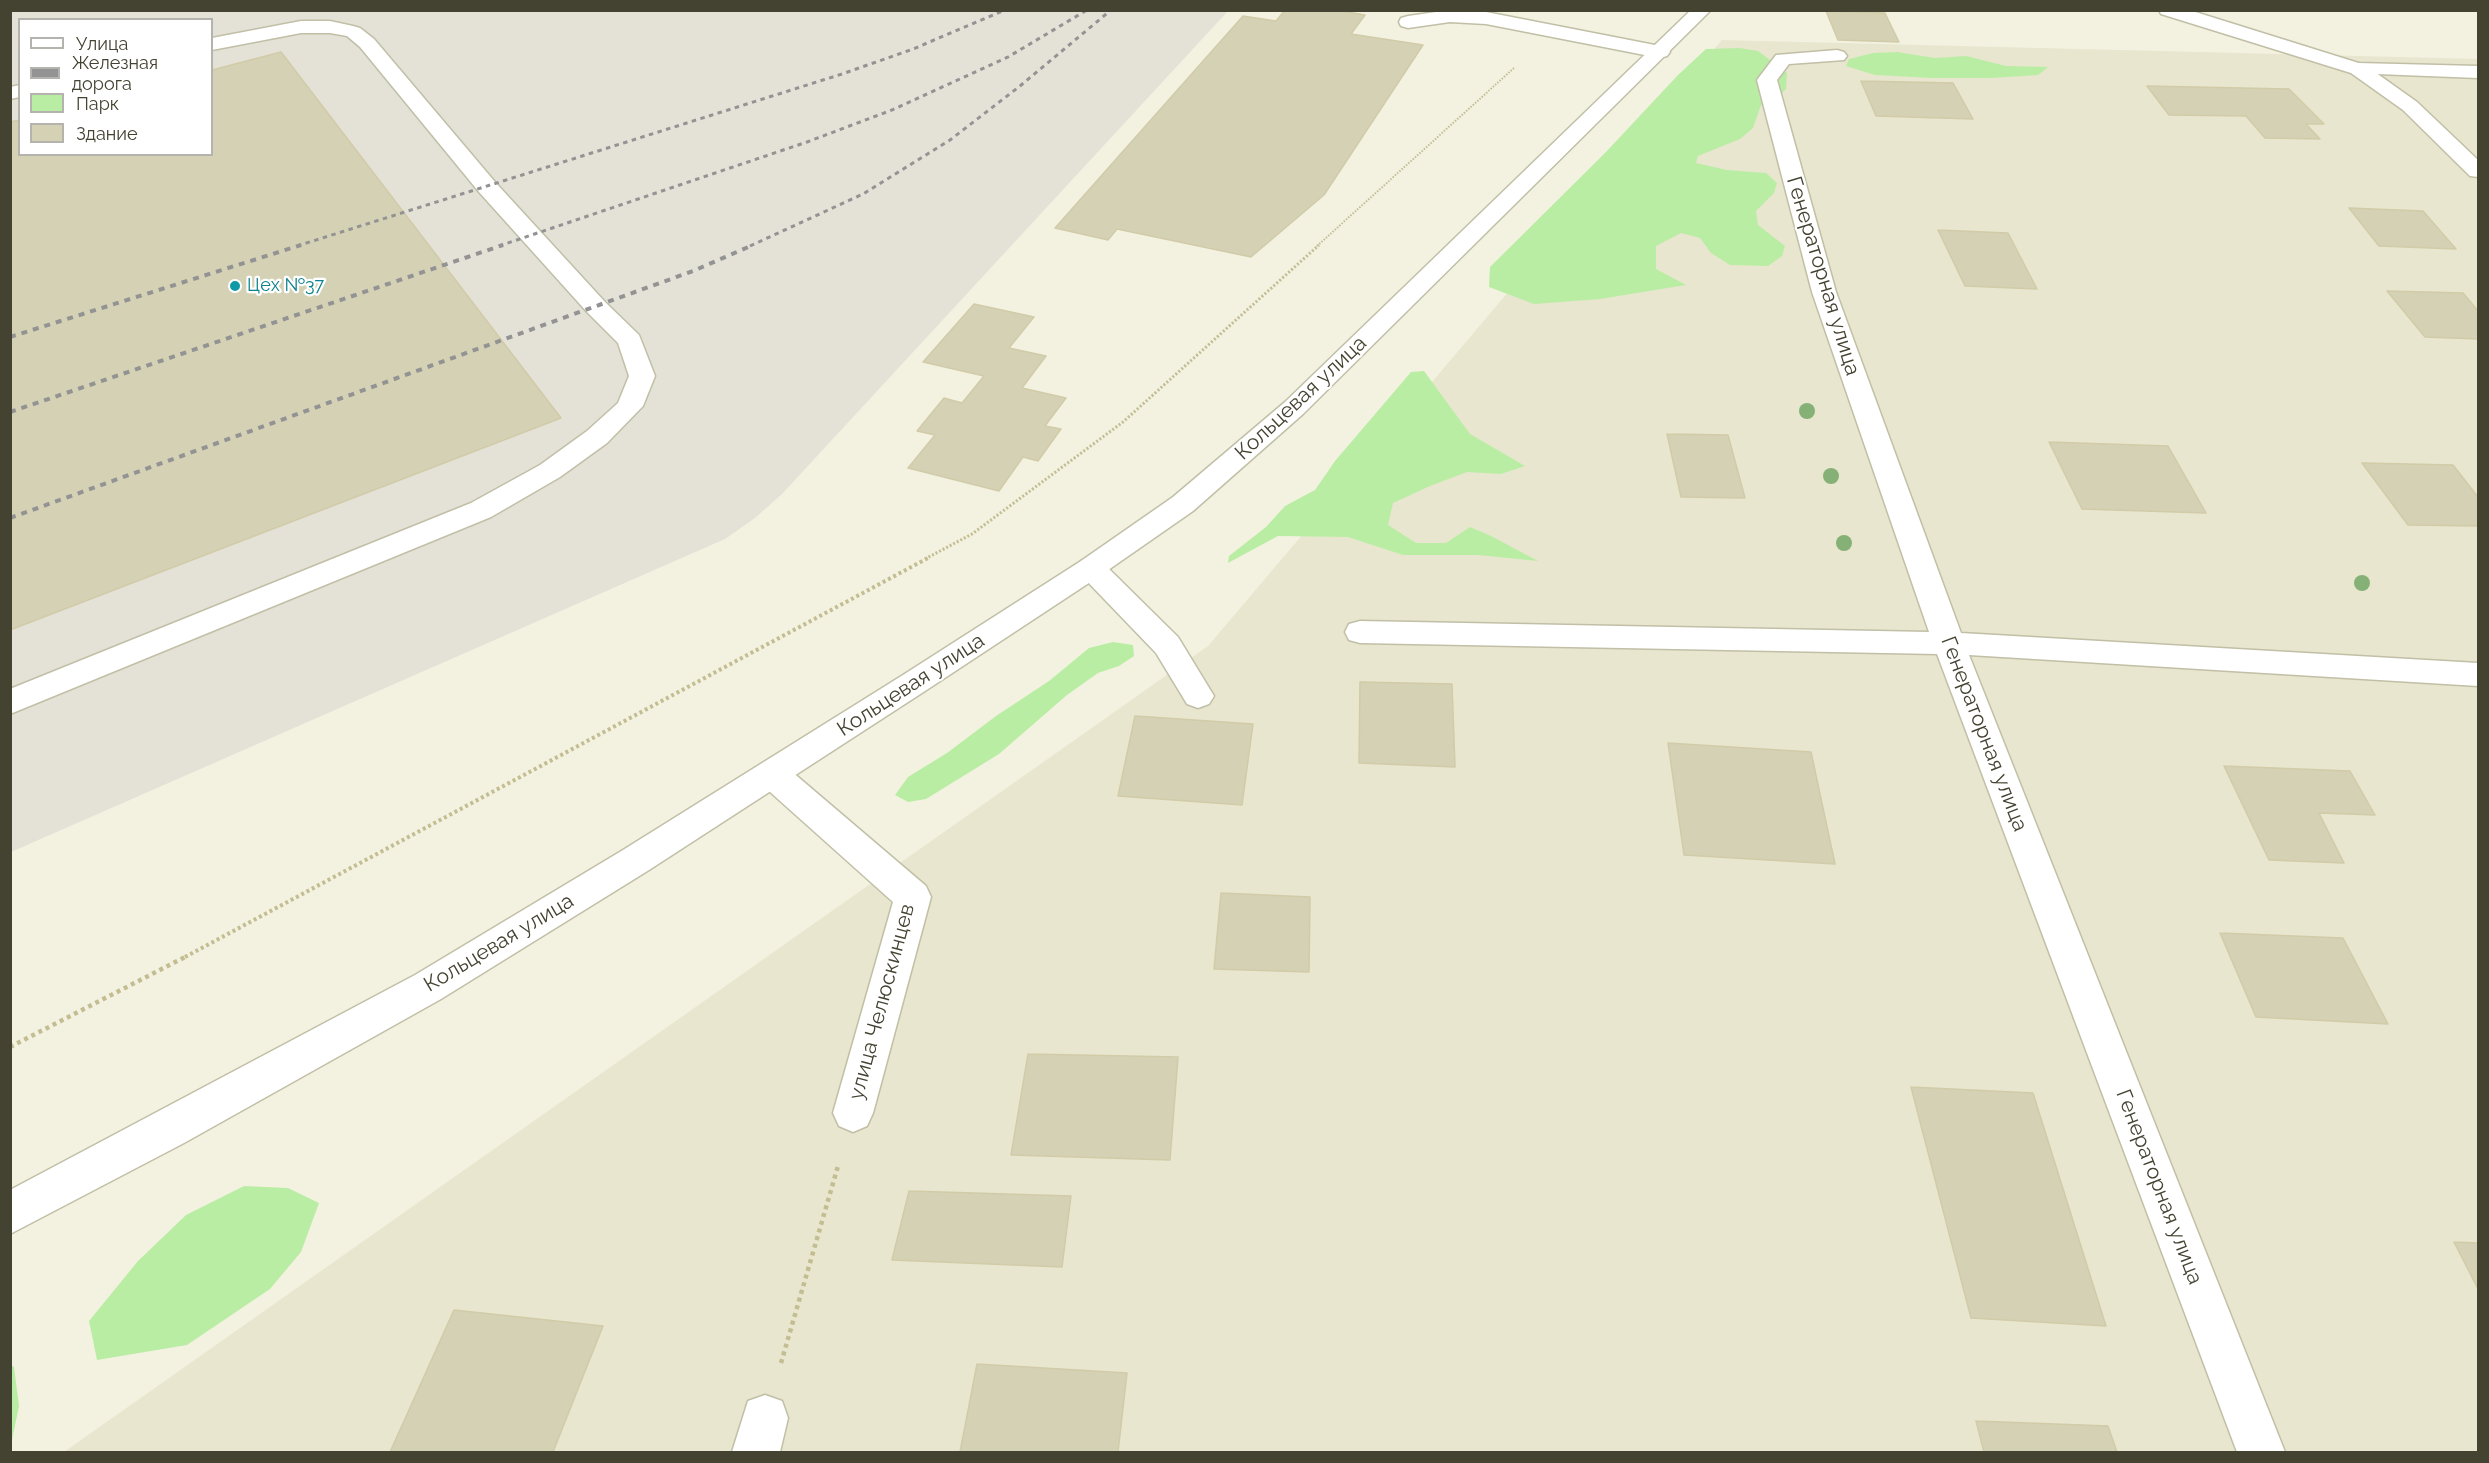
<!DOCTYPE html>
<meta charset="utf-8">
<style>
body{margin:0}
#map{position:relative;width:2489px;height:1463px;overflow:hidden;background:#f3f2e1;font-family:Raleway,sans-serif}
canvas{display:block}
.frame{position:absolute;inset:0;border:12px solid #444231;pointer-events:none}
.legend{position:absolute;left:18px;top:18px;width:195px;height:138px;box-sizing:border-box;background:#fff;border:2px solid #b4b3ad;margin:0;padding:8px 10px;list-style:none;font-size:18px;color:#444231}
.legend li{display:flex;align-items:center;gap:12px;height:30px}
.legend b{width:30px;border:2px solid #b4b3ad}
</style>
<div id="map">
<canvas width="2489" height="1463"></canvas>
<div class="frame"></div>
<ul class="legend">
<li><b style="height:8px;background:#fff"></b>Улица</li>
<li><b style="height:8px;background:#939393"></b>Железная дорога</li>
<li><b style="height:16px;background:#baeda4"></b>Парк</li>
<li><b style="height:16px;background:#d5d1b5"></b>Здание</li>
</ul>
</div>
<script>
const ctx = document.querySelector('canvas').getContext('2d');
ctx.lineJoin = 'round';
function paint(path, color) { ctx.fillStyle = color; ctx.fill(path, 'evenodd'); }
const poly = rows => new Path2D(rows.map(r => 'M' + r).join(''));
function trace(path, color, width, dash) { ctx.strokeStyle = color; ctx.lineWidth = width; ctx.lineCap = dash ? 'butt' : 'round'; ctx.setLineDash(dash || []); ctx.stroke(path); }
function label(font, color, halo, rows, align = 'center') {
  ctx.font = font + ' Raleway,sans-serif'; ctx.lineWidth = 4.5; ctx.setLineDash([]); ctx.textBaseline = 'middle'; ctx.strokeStyle = halo; ctx.fillStyle = color; for (const [text, x, y, turn = 0] of rows) {
    ctx.save(); ctx.translate(x, y); ctx.rotate((+turn || 0) * Math.PI / 180); ctx.textAlign = isNaN(turn) ? turn : align; if (halo) ctx.strokeText(text, 0, 0); ctx.fillText(text, 0, 0); ctx.restore();
  }
}
const residential = poly([
 [1722,40,2478,59,2478,1452,64,1452,1208,646]
]);
const industrial = poly([
 [11,11,1228,11,782,494,755,518,725,539,11,852],
 [20,20,212,20,212,154,20,154]
]);
const green = poly([
 [1739,48,1758,51,1787,73,1786,89,1775,100,1761,105,1753,128,1740,139,1698,156,1696,163,1727,170,1766,173,1777,183,1774,193,1756,211,1758,225,1785,246,1782,256,1768,266,1730,265,1711,253,1700,238,1681,233,1656,246,1656,269,1686,285,1600,299,1534,304,1489,287,1490,267,1605,153,1678,75,1706,49],
 [1897,52,1935,58,1966,56,2006,66,2048,67,2038,75,1991,78,1932,78,1875,75,1846,66,1849,59,1873,53],
 [1424,371,1470,434,1525,466,1501,474,1467,472,1430,486,1393,503,1388,525,1416,543,1446,543,1470,527,1491,536,1538,561,1478,555,1403,555,1348,537,1278,536,1228,563,1229,556,1266,527,1285,506,1315,490,1335,461,1411,372],
 [1113,642,1133,645,1134,656,1119,666,1098,673,1067,695,999,754,926,799,908,802,895,795,908,777,947,753,996,716,1049,681,1089,648],
 [244,1186,288,1188,319,1203,301,1252,270,1289,187,1345,97,1360,89,1321,138,1261,186,1215],
 [11,1365,14,1367,19,1406,11,1445]
]);
const building = poly([
 [1285,10,1336,10,1365,15,1351,34,1423,45,1324,195,1251,257,1117,229,1108,240,1055,228,1243,16,1276,21,1285,10],
 [1826,11,1885,13,1899,42,1838,40,1826,11],
 [281,52,561,418,10,630,10,122,20,120,20,154,212,154,212,70,281,52],
 [1861,81,1953,83,1973,119,1876,116,1861,81],
 [2147,86,2289,89,2324,124,2306,124,2320,139,2265,138,2246,116,2169,115,2147,86],
 [2349,208,2423,211,2456,249,2379,246,2349,208],
 [1938,230,2008,233,2037,289,1965,286,1938,230],
 [2387,291,2463,293,2478,311,2478,339,2425,337,2387,291],
 [974,304,1034,317,1009,348,1046,356,1022,388,1066,398,1045,426,1061,429,1038,461,1023,457,999,491,908,468,935,435,917,431,944,398,962,403,984,376,923,362,974,304],
 [1667,434,1728,435,1745,498,1681,497,1667,434],
 [2049,442,2168,446,2206,513,2082,509,2049,442],
 [2362,463,2453,465,2478,497,2478,526,2408,525,2362,463],
 [1360,682,1452,684,1455,767,1359,763,1360,682],
 [1135,716,1253,724,1242,805,1118,796,1135,716],
 [1668,743,1811,752,1835,864,1684,855,1668,743],
 [2224,766,2350,771,2375,815,2319,813,2344,863,2269,860,2224,766],
 [1221,893,1310,897,1309,972,1214,969,1221,893],
 [2220,933,2343,938,2388,1024,2256,1017,2220,933],
 [1028,1054,1178,1057,1170,1160,1011,1155,1028,1054],
 [1911,1087,2033,1093,2106,1326,1971,1318,1911,1087],
 [909,1191,1071,1196,1062,1267,892,1260,909,1191],
 [2454,1242,2478,1243,2478,1289,2454,1242],
 [454,1310,603,1326,553,1452,390,1452,454,1310],
 [977,1364,1127,1373,1118,1452,960,1452,977,1364],
 [1976,1421,2108,1426,2117,1452,1984,1452,1976,1421]
]);
const pathFar3 = poly([
 [1317,246,1514,68]
]);
const pathFar2 = poly([
 [925,559,972,534,1123,422,1319,245]
]);
const pathFar1 = poly([
 [185,957,928,558]
]);
const path = poly([
 [10,1047,187,956],
 [781,1363,838,1166]
]);
const service = poly([
 [1450,10,1486,12,1660,46,1667,48,1670,52,1667,56,1660,58,1486,24,1450,22,1408,28,1401,26,1399,22,1401,18,1408,16,1450,10],
 [301,21,330,21,353,26,360,28,374,39,495,182,605,302,639,335,655,376,643,406,607,443,560,477,491,517,10,714,10,689,471,503,540,465,587,431,618,403,629,376,618,343,587,312,479,192,360,47,347,36,330,33,301,33,212,50,212,38,301,21],
 [20,85,20,97,10,99,10,87,20,85],
 [1091,558,1101,561,1178,637,1214,696,1209,704,1198,708,1187,704,1156,653,1081,575,1076,568,1081,561,1091,558]
]);
const minor = poly([
 [1837,50,1844,52,1847,56,1844,60,1789,64,1777,80,1836,292,1961,633,2478,663,2478,686,1969,655,2285,1452,2237,1452,1937,654,1360,643,1349,640,1345,632,1349,624,1360,621,1929,632,1812,292,1757,80,1776,55,1837,50],
 [2358,63,2478,66,2478,78,2351,73,2348,69,2351,65,2358,63],
 [772,761,784,765,926,886,931,897,873,1113,867,1126,853,1132,839,1126,833,1113,893,902,760,783,755,774,760,765,772,761],
 [765,1395,782,1401,788,1418,780,1452,732,1452,748,1401,765,1395]
]);
const tertiary = poly([
 [1691,10,1711,10,1303,414,1193,511,1101,575,925,691,649,870,441,999,184,1143,10,1234,10,1190,415,975,623,850,903,675,1081,561,1173,497,1285,402,1691,10],
 [2159,10,2189,10,2365,65,2417,102,2478,160,2478,177,2470,176,2403,110,2351,73,2161,14,2159,10]
]);
const railFar1 = poly([
 [297,246,842,74,913,49,1005,10],
 [499,246,807,142,892,110,1008,57,1087,10],
 [750,246,863,194,950,140,1020,86,1111,10]
]);
const rail = poly([
 [10,337,301,245],
 [10,412,503,245],
 [10,518,693,271,753,245]
]);
const trees = [
 [1807,411],
 [1831,476],
 [1844,543],
 [2362,583]
];
const markers = [
 [235,286,6,"#0f9aa8"]
];
const farCulturenames = [
 ["Цех №37",247,286]
];
const streetNames = [
 ["Генераторная улица",1823,276,73],
 ["Кольцевая улица",1301,398,-43],
 ["Кольцевая улица",911,685,-33],
 ["Генераторная улица",1984,734,69],
 ["Кольцевая улица",499,943,-31],
 ["улица Челюскинцев",882,1002,-75],
 ["Генераторная улица",2159,1187,69]
];
paint(residential, '#e8e6ce');
paint(industrial, '#e4e1d7');
paint(green, '#baeda4');
paint(building, '#d5d1b5');
trace(building, '#d1cba8', 1.5);
trace(service, '#c1bfa6', 3);
trace(minor, '#c1bfa6', 3);
trace(tertiary, '#c1bfa6', 3);
trace(pathFar3, '#c3bd92', 2, [1.5, 1.5]);
trace(pathFar2, '#c3bd92', 3, [2, 2]);
trace(pathFar1, '#c3bd92', 4, [3, 3]);
trace(path, '#c3bd92', 4.5, [4, 4]);
paint(service, '#fff');
paint(minor, '#fff');
paint(tertiary, '#fff');
trace(railFar1, '#939393', 3, [4.5, 4.5]);
trace(rail, '#939393', 4, [6, 6]);
ctx.fillStyle = '#85b176';
for (const [x, y] of trees) { ctx.beginPath(); ctx.arc(x, y, 8, 0, 2 * Math.PI); ctx.fill(); }
for (const [x, y, r, color] of markers) { const dot = new Path2D(); dot.arc(x, y, r, 0, 2 * Math.PI); ctx.fillStyle = color; ctx.fill(dot); trace(dot, '#fff', 2); }
label('18px', '#0d838f', '#fff', farCulturenames, 'left');
label('21px', '#444231', '#fff', streetNames);
</script>
